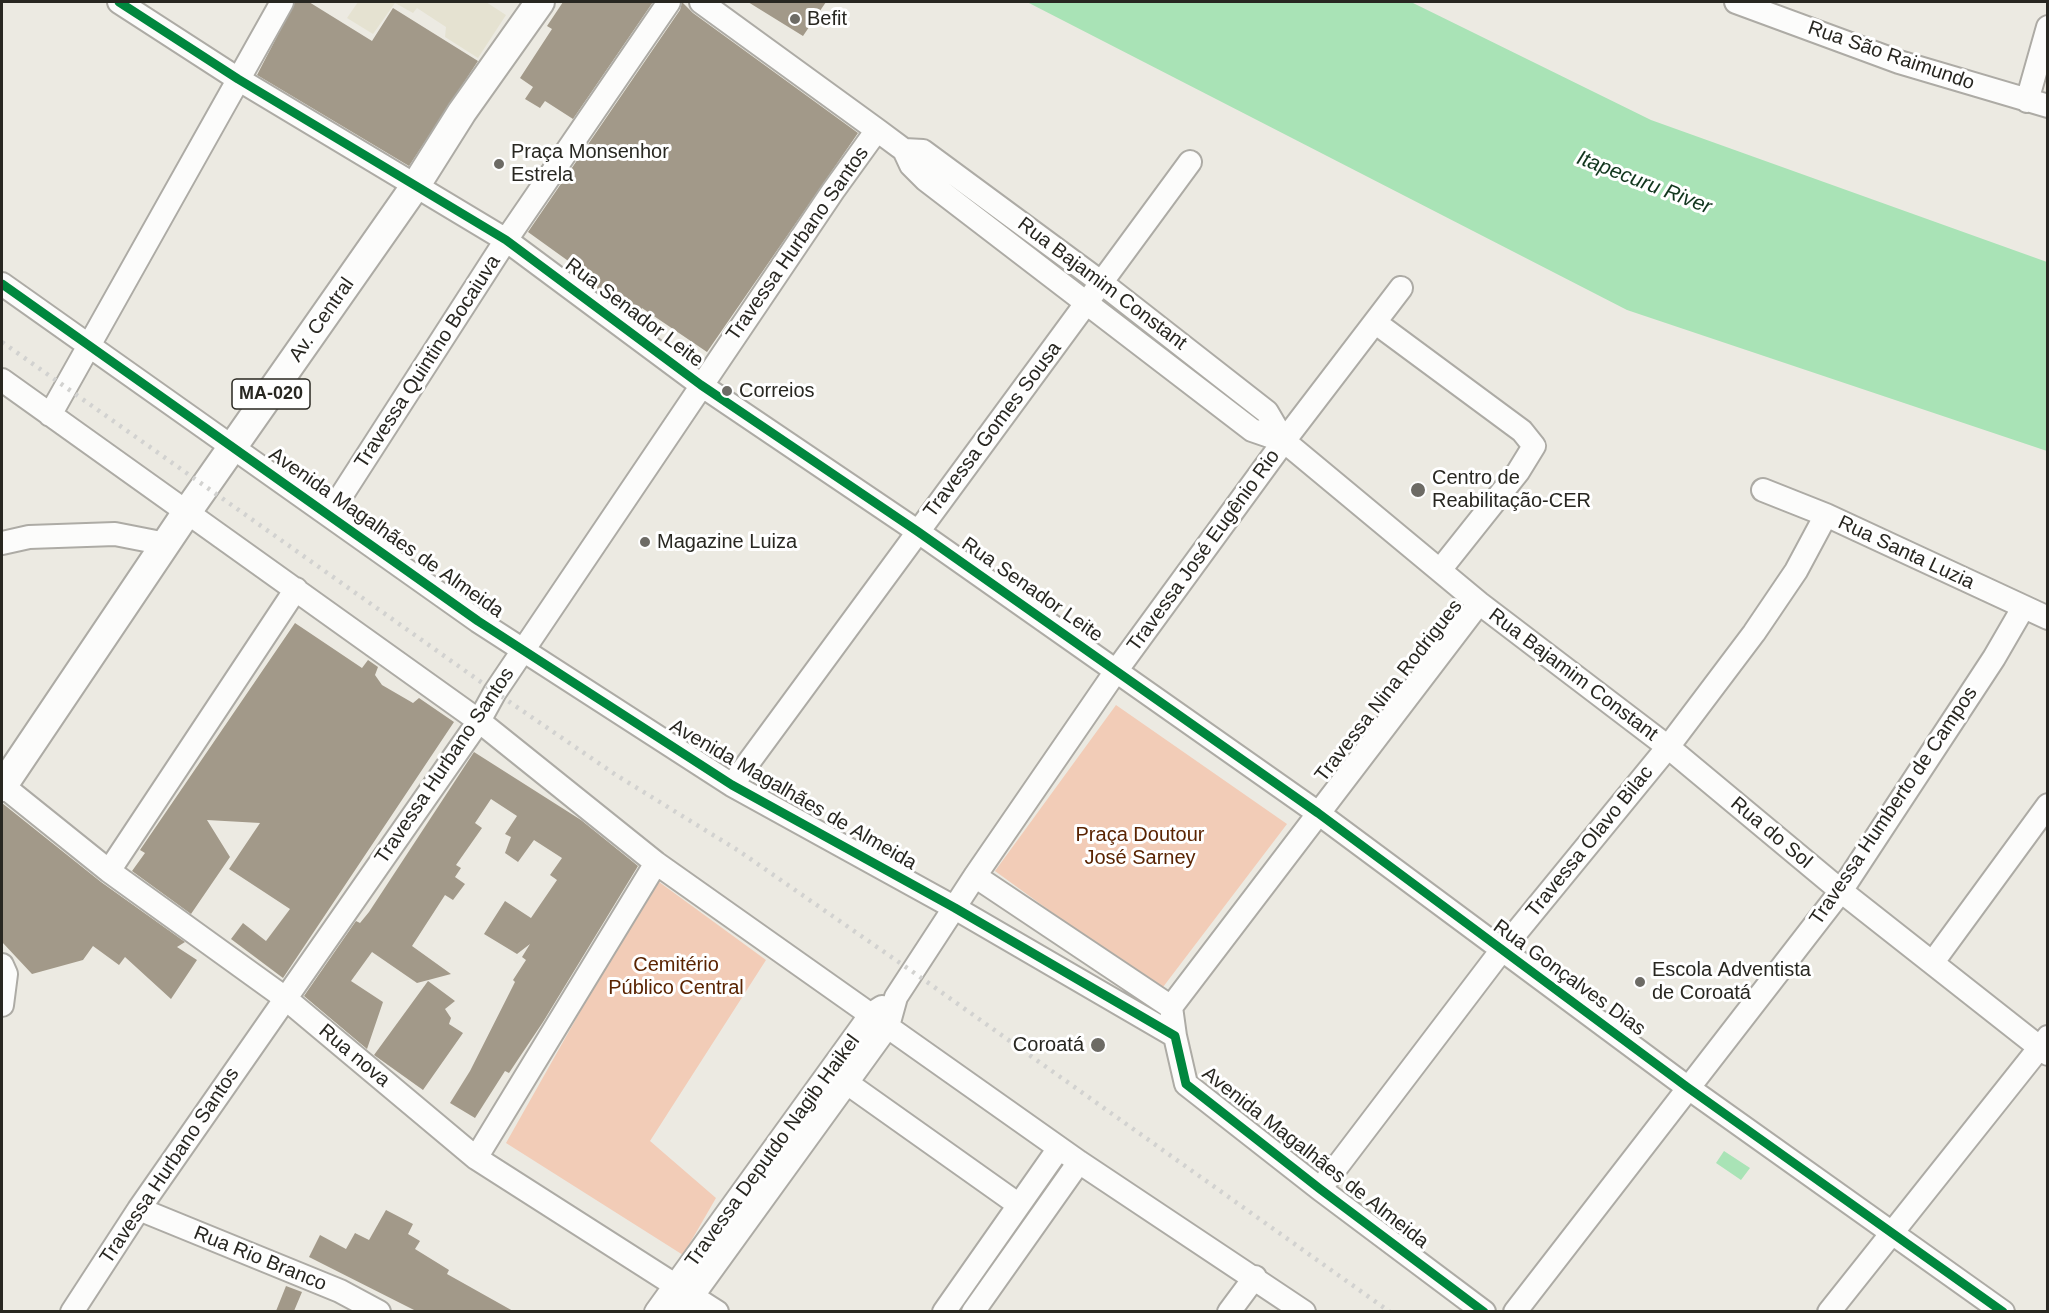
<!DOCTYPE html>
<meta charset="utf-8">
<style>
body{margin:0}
#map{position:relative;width:2049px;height:1313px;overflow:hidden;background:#eceae2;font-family:Arial,sans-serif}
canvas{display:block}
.frame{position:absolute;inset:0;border:3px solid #282721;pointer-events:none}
</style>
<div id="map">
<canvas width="2049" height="1313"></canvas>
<div class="frame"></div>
</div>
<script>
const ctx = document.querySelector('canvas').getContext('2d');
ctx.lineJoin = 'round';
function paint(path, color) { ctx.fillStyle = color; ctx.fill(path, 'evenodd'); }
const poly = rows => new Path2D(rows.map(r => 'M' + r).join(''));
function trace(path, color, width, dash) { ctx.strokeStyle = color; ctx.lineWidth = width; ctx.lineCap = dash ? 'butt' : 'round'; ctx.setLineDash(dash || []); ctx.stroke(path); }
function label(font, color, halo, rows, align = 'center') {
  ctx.font = font + ' Arial,sans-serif'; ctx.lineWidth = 6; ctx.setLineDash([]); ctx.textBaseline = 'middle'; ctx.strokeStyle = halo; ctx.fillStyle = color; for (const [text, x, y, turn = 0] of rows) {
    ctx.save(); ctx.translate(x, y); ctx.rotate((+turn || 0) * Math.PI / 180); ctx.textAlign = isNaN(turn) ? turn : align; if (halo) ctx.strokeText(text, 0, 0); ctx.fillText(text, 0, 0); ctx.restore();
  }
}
const built = poly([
 [358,2,486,2,506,15,478,58,445,37,446,27,417,8,413,13,395,3,373,34,347,18]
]);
const green = poly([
 [1116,705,1287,824,1160,991,995,871],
 [655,879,766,960,650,1141,716,1198,683,1255,506,1143]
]);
const water = poly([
 [1027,2,1411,2,1651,120,2047,262,2047,451,1627,310],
 [1724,1151,1750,1168,1741,1180,1716,1163]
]);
const building = poly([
 [295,2,309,2,372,41,393,8,478,61,409,166,257,75],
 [563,2,653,2,573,119,545,101,540,108,525,99,533,87,520,78,552,29,547,26],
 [682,2,693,13,858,133,707,352,642,308,637,315,580,277,578,268,528,232,680,10],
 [748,2,826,2,803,36],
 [295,623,362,668,368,660,378,667,375,675,382,685,413,703,419,698,454,722,283,978,231,939,243,923,266,941,290,909,229,869,260,823,207,820,230,857,191,914,132,871,145,853,140,850],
 [474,752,581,820,638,866,543,1022,509,1073,505,1071,475,1118,450,1103,470,1071,515,982,513,980,526,960,522,957,530,944,517,954,484,934,505,901,531,918,557,880,550,875,562,858,534,840,518,862,505,853,511,837,505,834,517,816,491,799,475,823,482,828,456,865,461,868,455,877,465,884,453,900,445,895,412,946,451,974,417,983,372,952,351,981,383,1002,367,1049,304,996,356,921,360,923,369,912],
 [2,803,101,882,185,942,177,947,197,960,171,999,125,957,119,965,93,946,83,960,32,974,2,942],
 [428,981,455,1001,445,1009,451,1018,449,1024,463,1033,423,1090,374,1055],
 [386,1210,413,1224,408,1234,420,1241,415,1249,449,1270,447,1274,513,1311,416,1311,309,1257,320,1235,346,1249,355,1233,369,1240],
 [286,1286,302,1292,294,1311,276,1311]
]);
const minor = poly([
 [119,2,238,79,506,240,701,385,917,531,1318,813,1687,1087,2003,1312],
 [701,2,877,130,904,150,911,165,926,180,1252,430,1284,441,1479,603,1668,747,1841,891,2048,1054],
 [1736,2,1899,62,2048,106],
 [2027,101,2048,27],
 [904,150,923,151,1102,283,1267,412,1284,441],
 [2,284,478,621,732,785,955,908,1175,1036,1186,1084,1320,1189,1484,1312],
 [1376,323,1522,431,1534,446,1518,472,1440,570],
 [2,380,479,721,656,863,1079,1162,1304,1312],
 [50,415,282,2],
 [1763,490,1826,515,2048,618],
 [329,515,506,240,669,2],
 [2,543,29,537,115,534,166,544],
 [2,785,109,871,285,998,476,1158,717,1312],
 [732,785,1190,162],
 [109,871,296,589],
 [975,876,1171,1007],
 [1933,962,2048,805],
 [2,965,6,974,2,1005],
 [1175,1036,1171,1007,1479,603],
 [847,1083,1019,1205],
 [476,1158,656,863],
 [1320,1189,1501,951,1668,747,1754,633,1796,571,1826,515],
 [139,1209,340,1291,379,1312],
 [72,1312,139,1209,479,721,495,692,833,191,877,130],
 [656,1312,871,1014,882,1007],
 [681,1312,888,1026,896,997,975,876,1116,671,1284,441,1401,288],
 [944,1312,1059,1148],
 [973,1312,1079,1162],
 [1229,1312,1255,1277],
 [1515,1312,1841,891,1994,658,2023,608],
 [1829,1312,2048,1037]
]);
const major = poly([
 [2,787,187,512,416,185,462,112,540,2]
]);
const rail = poly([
 [2,342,495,692,616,775,739,851,913,972,1390,1312]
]);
const cycleway = poly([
 [119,2,238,79,506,240,701,385,917,531,1318,813,1687,1087,2003,1312],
 [2,284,478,621,732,785,955,908,1175,1036,1186,1084,1320,1189,1484,1312]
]);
const markers = [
 [795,19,6,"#6d6b65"],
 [499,164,6,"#6d6b65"],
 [727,391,6,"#6d6b65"],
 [1418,490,8,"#6d6b65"],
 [645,542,6,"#6d6b65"],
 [1640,982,6,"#6d6b65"],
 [1098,1045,8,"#6d6b65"]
];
const shields = [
 [271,394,78]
];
const shieldNames = [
 ["MA-020",271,394]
];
const poiNames = [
 ["Befit",807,19],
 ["Praça Monsenhor",511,152],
 ["Estrela",511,175],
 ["Correios",739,391],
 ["Centro de",1432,478],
 ["Reabilitação-CER",1432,501],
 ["Magazine Luiza",657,542],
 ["Escola Adventista",1652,970],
 ["de Coroatá",1652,993],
 ["Coroatá",1084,1045,"right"]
];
const streetNames = [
 ["Rua São Raimundo",1891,56,19],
 ["Travessa Hurbano Santos",798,244,-55],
 ["Rua Bajamim Constant",1102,284,37],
 ["Rua Senador Leite",634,313,37],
 ["Av. Central",322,320,-55],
 ["Travessa Quintino Bocaiuva",428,362,-57],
 ["Travessa Gomes Sousa",993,430,-53],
 ["Avenida Magalhães de Almeida",386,533,35],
 ["Travessa José Eugênio Rio",1204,551,-54],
 ["Rua Santa Luzia",1906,553,25],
 ["Rua Senador Leite",1032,590,35],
 ["Rua Bajamim Constant",1573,675,37],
 ["Travessa Nina Rodrigues",1389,691,-52],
 ["Travessa Hurbano Santos",445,766,-56],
 ["Avenida Magalhães de Almeida",793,795,30],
 ["Travessa Humberto de Campos",1894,806,-56],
 ["Rua do Sol",1771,833,40],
 ["Travessa Olavo Bilac",1590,842,-51],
 ["Rua Gonçalves Dias",1569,978,36],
 ["Rua nova",354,1056,40],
 ["Travessa Deputdo Nagib Haikel",773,1151,-54],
 ["Avenida Magalhães de Almeida",1315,1158,38],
 ["Travessa Hurbano Santos",170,1166,-56],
 ["Rua Rio Branco",260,1259,22]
];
const parkNames = [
 ["Praça Doutour",1140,835],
 ["José Sarney",1140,858],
 ["Cemitério",676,965],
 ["Público Central",676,988]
];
const waterNames = [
 ["Itapecuru River",1644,183,21]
];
paint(built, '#e5e2d1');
paint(green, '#f2ccb7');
paint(water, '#a9e3b6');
paint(building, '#a29989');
trace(minor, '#adaba5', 26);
trace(major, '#adaba5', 32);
trace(minor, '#fcfcfb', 22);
trace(major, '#fcfcfb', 28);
trace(rail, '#d2d2d0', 4.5, [3, 6]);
trace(cycleway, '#00873e', 9);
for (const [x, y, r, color] of markers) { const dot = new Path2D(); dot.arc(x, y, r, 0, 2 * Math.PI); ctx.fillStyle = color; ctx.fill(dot); trace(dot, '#fff', 2); }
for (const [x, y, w] of shields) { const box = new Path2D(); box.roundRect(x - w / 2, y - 15, w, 30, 4.5); ctx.fillStyle = '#fff'; ctx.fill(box); trace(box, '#282721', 1.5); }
label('bold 18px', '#282721', null, shieldNames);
label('20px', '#282721', '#fff', poiNames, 'left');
label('20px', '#282721', '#fff', streetNames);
label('20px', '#5a2402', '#fff', parkNames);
label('italic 21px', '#11351d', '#fff', waterNames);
</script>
